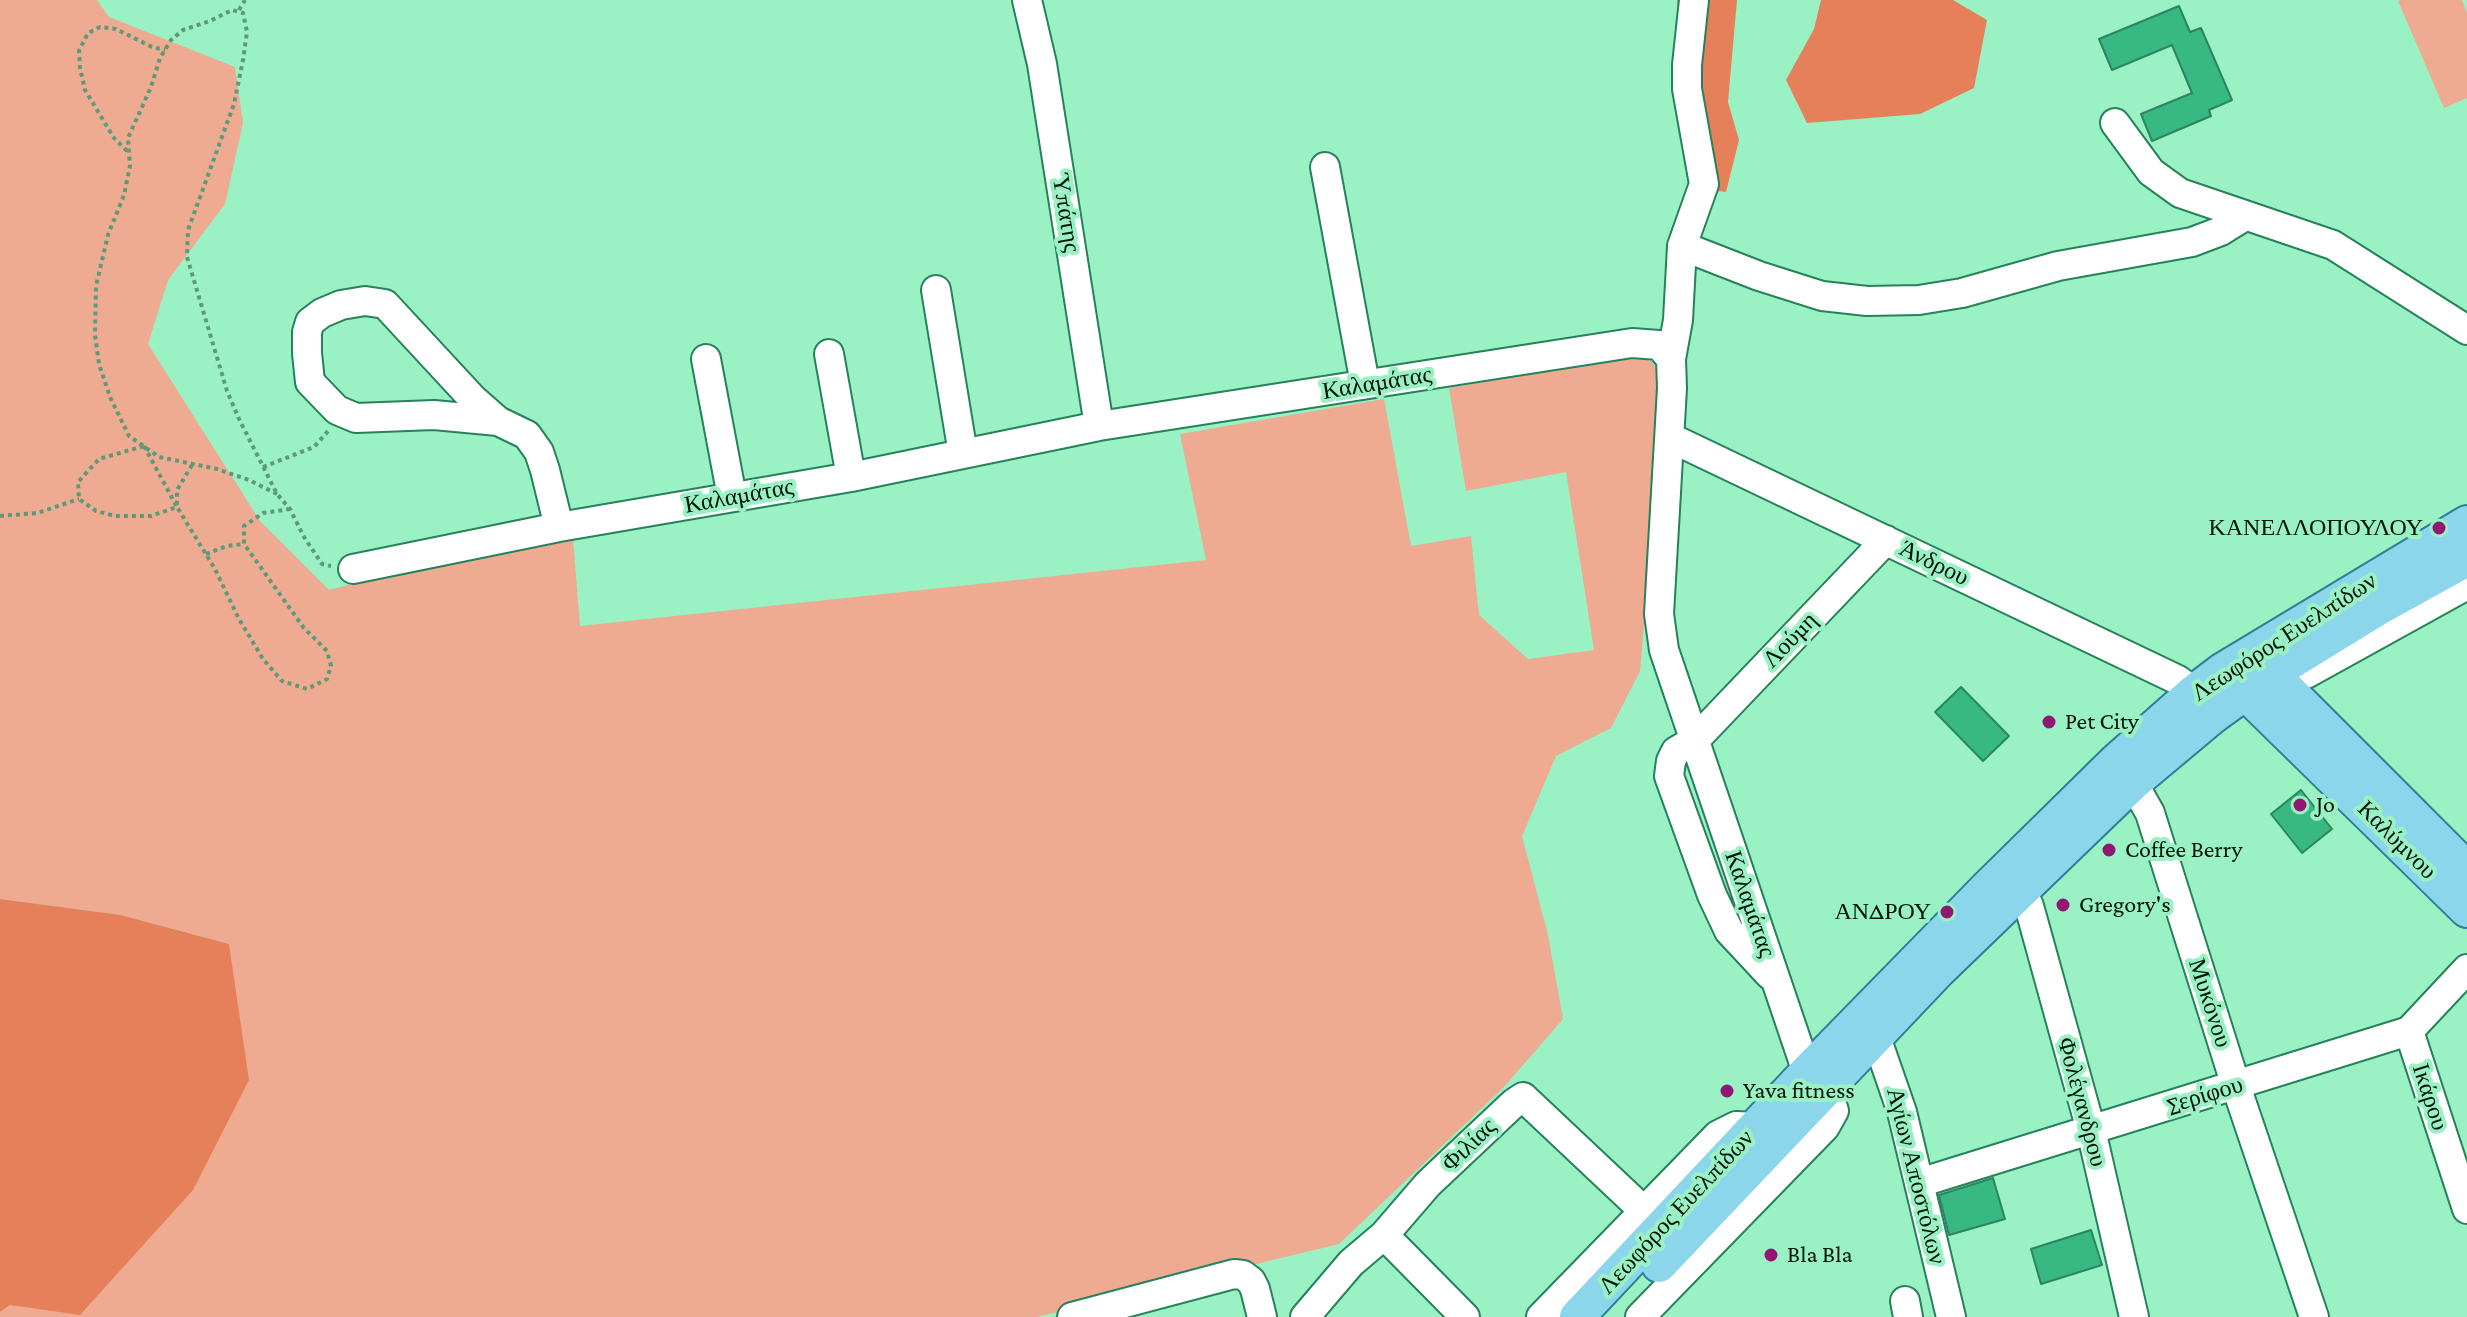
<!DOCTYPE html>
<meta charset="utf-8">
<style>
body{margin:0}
canvas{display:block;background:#99f1c4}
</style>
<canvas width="2467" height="1317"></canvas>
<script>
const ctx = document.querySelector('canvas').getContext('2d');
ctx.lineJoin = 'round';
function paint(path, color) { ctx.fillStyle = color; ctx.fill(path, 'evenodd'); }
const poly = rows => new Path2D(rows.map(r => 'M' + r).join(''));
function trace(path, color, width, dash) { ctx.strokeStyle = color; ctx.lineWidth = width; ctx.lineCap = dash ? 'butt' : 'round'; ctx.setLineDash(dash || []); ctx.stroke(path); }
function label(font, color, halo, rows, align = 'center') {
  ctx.font = font + ' "Crimson Pro",serif'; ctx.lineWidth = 8; ctx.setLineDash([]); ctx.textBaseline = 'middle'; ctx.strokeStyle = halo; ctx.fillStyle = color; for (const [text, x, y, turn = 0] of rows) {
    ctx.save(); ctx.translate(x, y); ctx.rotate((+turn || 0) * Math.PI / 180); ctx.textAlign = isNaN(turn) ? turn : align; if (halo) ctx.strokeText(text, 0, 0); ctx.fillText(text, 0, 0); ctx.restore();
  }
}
const green = poly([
 [0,0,97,0,109,17,235,67,243,123,225,204,168,280,148,344,260,521,329,590,572,525,580,626,1206,560,1180,434,1384,399,1411,546,1471,536,1479,615,1528,659,1594,650,1566,472,1466,491,1449,388,1639,356,1652,362,1660,376,1661,425,1640,671,1611,728,1556,756,1522,836,1548,935,1563,1019,1503,1088,1339,1244,1037,1317,0,1317,0,1312,10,1305,229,944,121,915,0,899],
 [2401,0,2462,0,2467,13,2467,98,2444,108,2398,1]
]);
const forest = poly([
 [1677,0,1737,0,1728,102,1739,140,1726,192,1708,190,1691,160],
 [1821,0,1953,0,1987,20,1974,88,1920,114,1807,123,1786,80,1814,29],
 [0,899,121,915,229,944,249,1080,193,1190,80,1315,10,1305,0,1312]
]);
const building = poly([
 [2179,6,2190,32,2201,28,2232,100,2209,110,2211,116,2152,141,2141,114,2192,93,2172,45,2112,70,2099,39,2179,6],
 [1961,687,2009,736,1983,761,1935,712,1961,687],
 [2301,790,2332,829,2302,853,2271,814,2301,790],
 [1993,1178,2005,1219,1949,1235,1939,1195,1993,1178],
 [2091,1230,2102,1265,2041,1284,2031,1249,2091,1230]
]);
const path = poly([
 [239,10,245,0],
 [127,151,114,138,85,90,80,68,79,51,88,33,100,27,116,29,152,47,165,50],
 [144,446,177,507,151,516,115,516,96,511,79,499,78,482,99,459,144,446],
 [192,465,177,490,177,507,215,569,239,619,263,659,282,681,307,689,327,679,331,666,327,651,304,628,244,544,244,526,263,513,290,509],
 [263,467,314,447,329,430],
 [277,494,249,480,217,469,159,457,129,436,110,397,99,364,95,335,96,286,108,235,124,195,130,166,128,138,151,87,160,58,171,40,183,30,210,21,232,10,243,13,247,32,243,60,234,104,188,230,187,257,227,391,239,419,277,494,290,509,304,537,322,564,331,566],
 [0,516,37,513,79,499],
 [206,554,227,546,244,544]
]);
const minor = poly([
 [1027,0,1042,64,1099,426],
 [2115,123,2151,172,2180,193,2333,245,2467,330],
 [1325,167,1365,384],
 [1682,246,1759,276,1822,296,1867,301,1919,300,1962,293,2058,266,2192,242,2221,231,2245,216],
 [936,290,963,454],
 [829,354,851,477],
 [706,359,732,497],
 [1671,359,1678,320,1682,246,1704,184,1687,89,1687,65,1694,0],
 [498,421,434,415,356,418,337,410,310,382,307,353,307,332,310,322,322,313,341,305,365,301,385,304,473,399,498,421,527,435,539,452,545,470,559,527],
 [1671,438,2178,680,2194,692],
 [353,569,559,527,851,477,1099,426,1632,343,1659,345,1671,359,1672,388,1659,614,1664,650,1807,1072],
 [2271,674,2306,674,2467,585],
 [2133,783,2150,813,2236,1086,2314,1317],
 [2021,889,2029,906,2091,1130,2134,1317],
 [1770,975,1729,931,1712,895,1669,776,1671,761,1676,751,1695,740,1886,540],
 [2409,1031,2467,1209],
 [1876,1037,1902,1112,1951,1317],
 [1919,1183,2409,1031,2467,969],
 [1384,1235,1465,1317],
 [1905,1301,1908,1317],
 [1072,1317,1234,1274,1243,1275,1251,1281,1255,1289,1262,1317],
 [1305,1317,1351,1263,1384,1235,1428,1184,1514,1103,1523,1097,1644,1211],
 [1541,1317,1718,1135,1736,1126,1756,1127],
 [1640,1317,1825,1127,1834,1111,1827,1088]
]);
const major = poly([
 [2258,660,2467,869],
 [2230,678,2467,910],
 [1659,1265,1939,970,2133,783,2213,716,2271,674,2380,607,2467,559],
 [1577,1317,1807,1072,1988,887,2115,762,2194,692,2223,670,2467,523]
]);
const markers = [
 [2439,528,8,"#921773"],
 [2049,722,8,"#921773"],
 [2300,805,8,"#921773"],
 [2109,850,8,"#921773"],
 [2063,905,8,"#921773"],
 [1947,912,8,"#921773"],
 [1727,1091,8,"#921773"],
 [1771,1255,8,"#921773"]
];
const streetNames = [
 ["Ύπάτης",1066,213,81],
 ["Καλαμάτας",1377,383,-9],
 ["Καλαμάτας",739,496,-10],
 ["Άνδρου",1934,563,26],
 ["Λεωφόρος Ευελπίδων",2284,637,-33],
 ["Λούμη",1790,640,-46],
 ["Καλύμνου",2397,840,45],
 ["Καλαμάτας",1750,904,71],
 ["Μυκόνου",2210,1003,72],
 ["Σερίφου",2205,1095,-17],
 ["Ικάρου",2430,1097,72],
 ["Φολέγανδρου",2082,1102,75],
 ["Φιλίας",1469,1145,-44],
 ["Αγίων Αποστόλων",1916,1176,76],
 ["Λεωφόρος Ευελπίδων",1676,1212,-47]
];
const poiNames = [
 ["ΚΑΝΕΛΛΟΠΟΥΛΟΥ",2423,528,"right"],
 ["Pet City",2065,722],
 ["Jo",2316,805],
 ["Coffee Berry",2125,850],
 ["Gregory's",2079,905],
 ["ΑΝΔΡΟΥ",1931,912,"right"],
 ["Yava fitness",1743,1091],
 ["Bla Bla",1787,1255]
];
paint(green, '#efab92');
paint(forest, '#e6805a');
paint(building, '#38b882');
trace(building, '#2b865f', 2);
trace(minor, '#26825b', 32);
trace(major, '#2a8194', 38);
trace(path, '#5d9a7a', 4, [4, 4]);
trace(minor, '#fff', 28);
trace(major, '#8cd6ec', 34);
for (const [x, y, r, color] of markers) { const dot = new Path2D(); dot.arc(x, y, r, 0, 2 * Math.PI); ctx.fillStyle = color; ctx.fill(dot); trace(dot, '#99f1c4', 3); }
label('24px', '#001509', '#99f1c4', streetNames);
label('24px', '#001509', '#99f1c4', poiNames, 'left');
</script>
